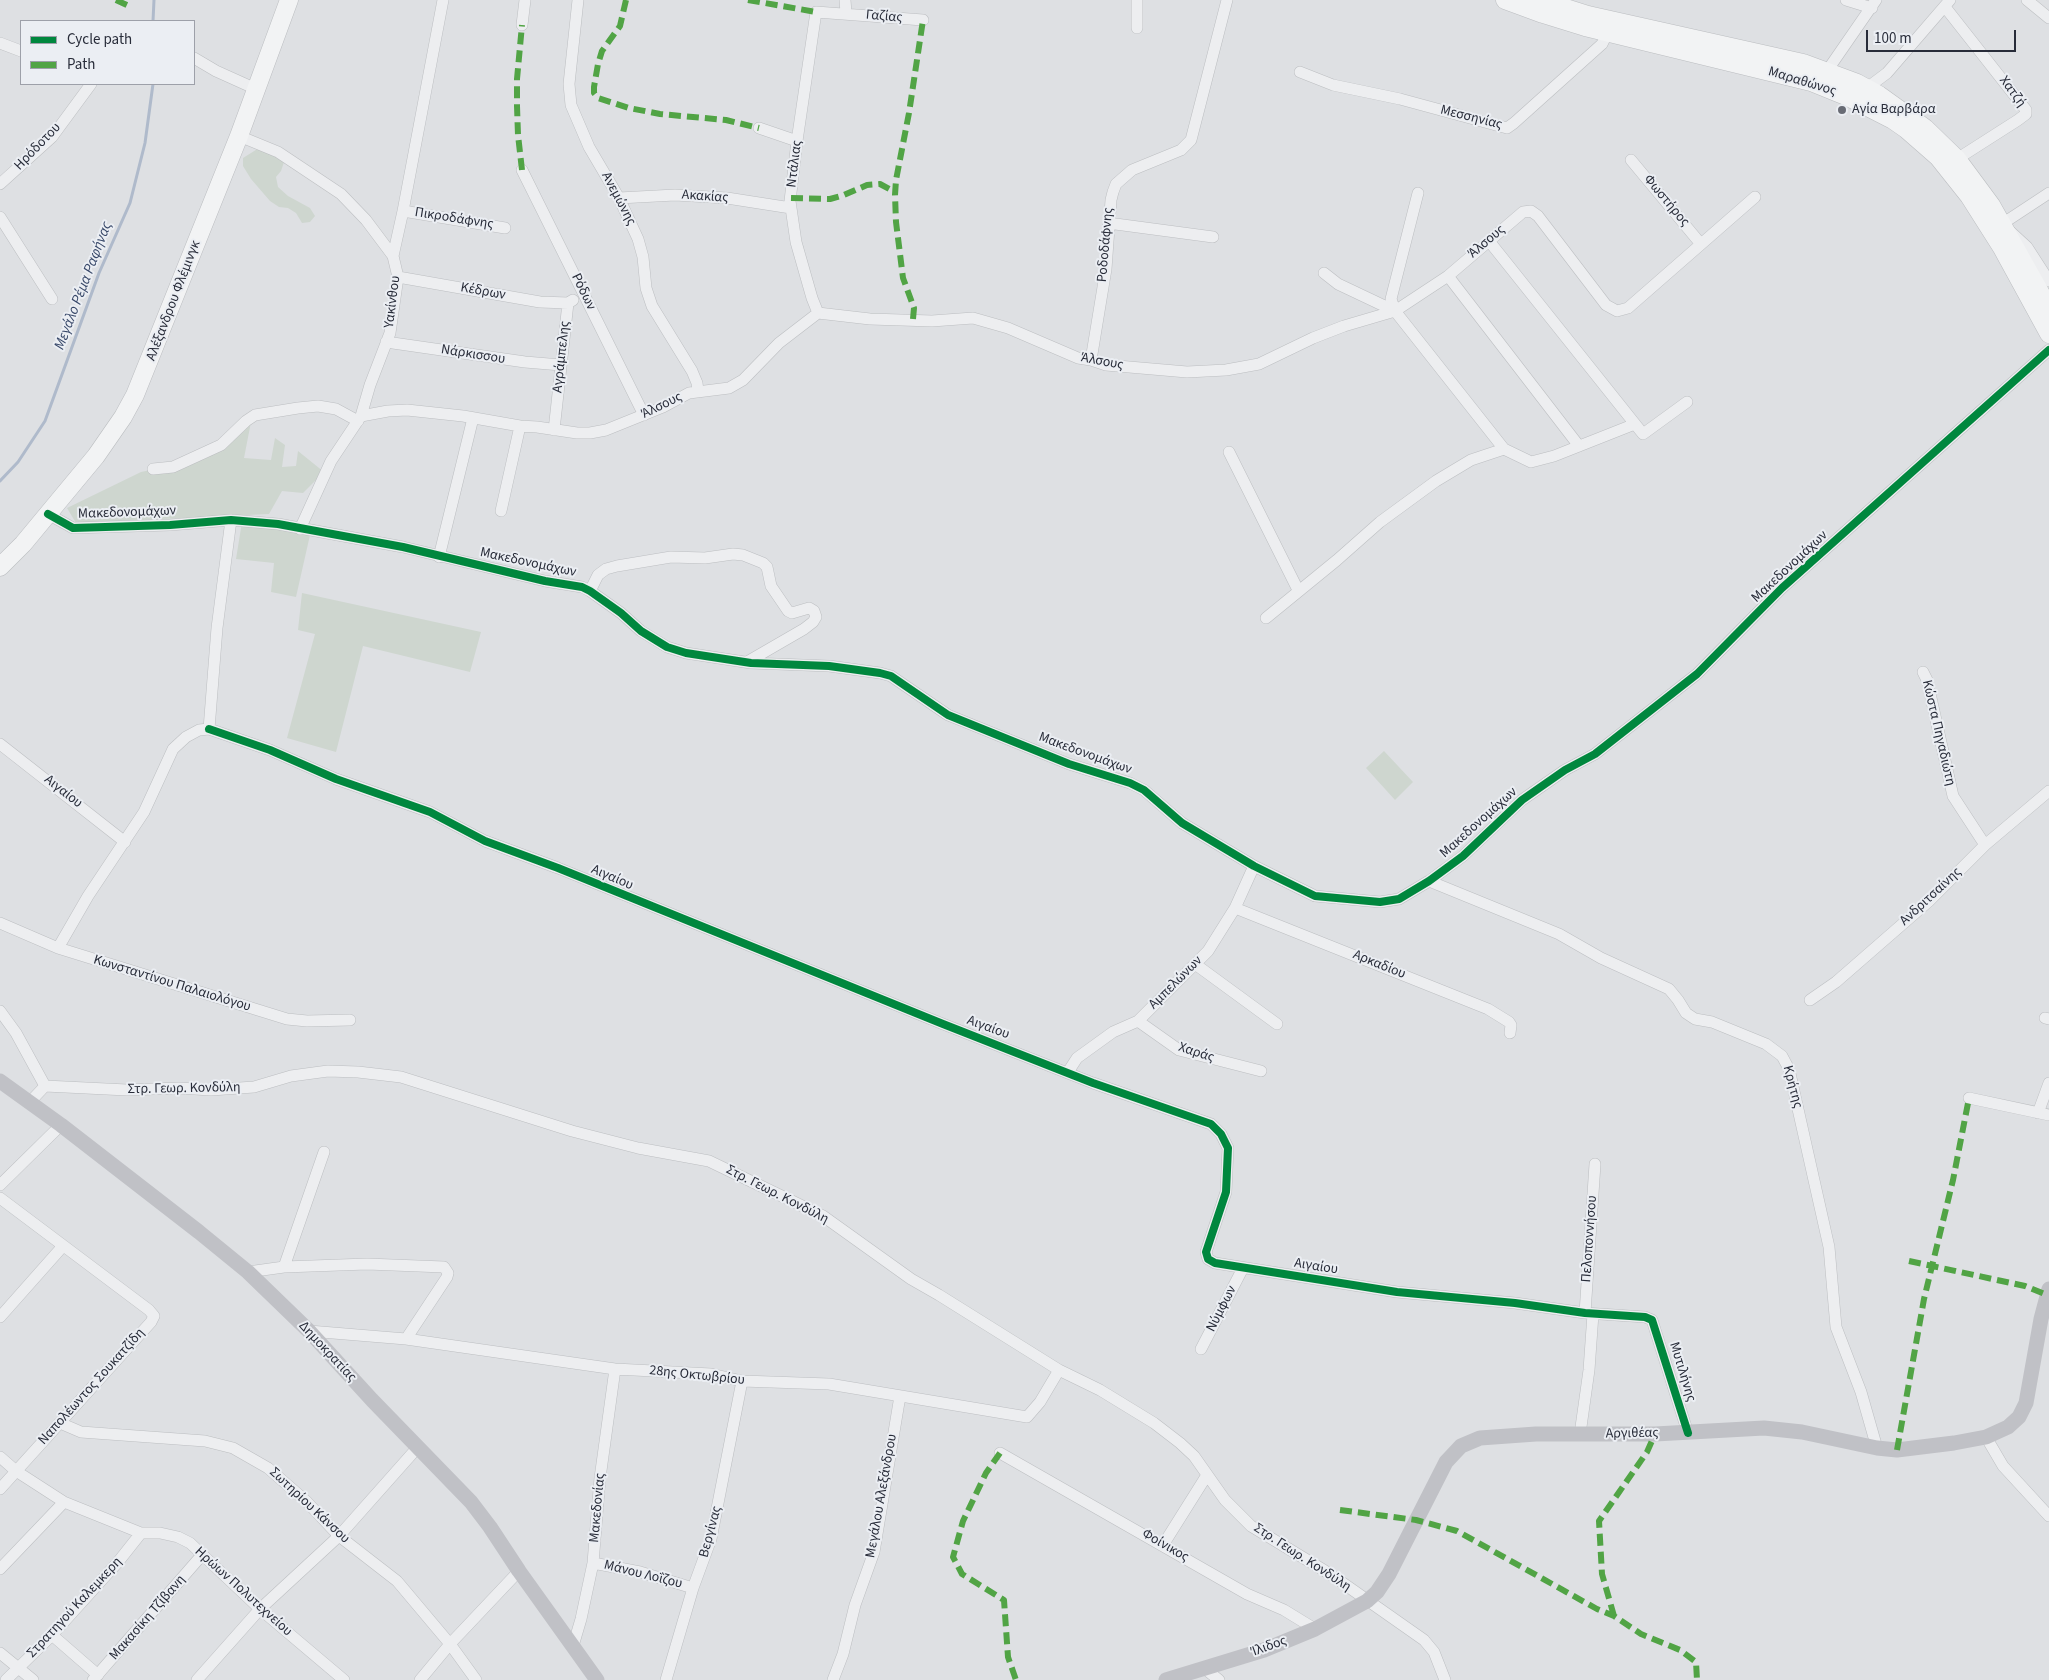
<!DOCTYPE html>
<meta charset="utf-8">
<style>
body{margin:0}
#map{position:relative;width:2049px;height:1680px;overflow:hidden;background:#dee0e3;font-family:"Source Sans 3",sans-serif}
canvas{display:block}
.legend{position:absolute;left:20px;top:20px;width:175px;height:65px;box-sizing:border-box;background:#ebeef3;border:1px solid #9da0a9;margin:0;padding:6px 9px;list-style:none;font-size:15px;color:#282c39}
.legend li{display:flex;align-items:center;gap:10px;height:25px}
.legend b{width:25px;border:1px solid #9da0a9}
.scale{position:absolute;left:1866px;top:30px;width:150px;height:22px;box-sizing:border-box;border:2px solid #282c39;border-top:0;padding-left:6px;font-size:15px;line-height:18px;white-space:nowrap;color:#282c39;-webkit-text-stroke:4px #ebeef3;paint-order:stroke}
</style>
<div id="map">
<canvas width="2049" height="1680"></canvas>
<ul class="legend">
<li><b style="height:6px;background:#00873e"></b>Cycle path</li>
<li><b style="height:6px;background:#51a445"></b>Path</li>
</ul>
<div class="scale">100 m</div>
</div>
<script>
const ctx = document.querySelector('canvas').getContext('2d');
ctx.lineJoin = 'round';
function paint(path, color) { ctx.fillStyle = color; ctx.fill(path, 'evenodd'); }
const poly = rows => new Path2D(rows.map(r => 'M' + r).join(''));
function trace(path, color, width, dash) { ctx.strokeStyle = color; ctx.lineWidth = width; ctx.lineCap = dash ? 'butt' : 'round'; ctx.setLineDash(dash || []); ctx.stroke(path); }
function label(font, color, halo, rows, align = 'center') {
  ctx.font = font + ' "Source Sans 3",sans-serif'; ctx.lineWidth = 4; ctx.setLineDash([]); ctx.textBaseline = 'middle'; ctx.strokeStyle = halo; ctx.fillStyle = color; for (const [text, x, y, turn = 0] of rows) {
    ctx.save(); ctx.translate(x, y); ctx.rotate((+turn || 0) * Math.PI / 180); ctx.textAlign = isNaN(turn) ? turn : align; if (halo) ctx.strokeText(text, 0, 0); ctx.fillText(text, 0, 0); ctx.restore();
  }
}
const green = poly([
 [259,148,271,153,284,162,281,171,276,177,278,187,288,196,310,208,315,216,310,222,302,223,296,213,288,208,279,207,270,201,251,179,243,166,243,158],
 [251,422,244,458,271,460,275,438,285,445,282,467,296,466,298,451,324,472,303,493,282,491,269,514,76,523,67,508,141,472,206,458],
 [242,522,310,535,296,597,271,592,274,563,236,559],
 [302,593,481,632,470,672,363,646,336,752,287,738,315,634,298,630],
 [1384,751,1413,782,1395,800,1366,768]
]);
const stream = poly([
 [153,21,154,0],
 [0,481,18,462,45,421,99,273,130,203,145,143,153,84]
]);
const street = poly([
 [578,0,569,84,571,105,589,147,619,198,638,239,643,257,646,288,652,306,692,371,697,383,698,391],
 [845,0,846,13],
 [1846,0,1872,8],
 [2027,0,2049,18],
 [1945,7,2026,110,2026,114,2018,120,1957,159],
 [522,25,525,0],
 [1137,28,1137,0],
 [0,43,21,51],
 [194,58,216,71,256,89],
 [1300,72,1333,85,1400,99,1507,128,1514,123,1602,44,1608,32],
 [1827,78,1827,71,1876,0],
 [1867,88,1887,73,1950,0],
 [759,128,797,141],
 [239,136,278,152,341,194,366,220,393,256],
 [1631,160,1700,243],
 [522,170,644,415],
 [0,184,52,137,91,84],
 [1418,193,1391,299,1395,311,1504,449],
 [2049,193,2002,224,2027,247,2049,281],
 [619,198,675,195,727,198,791,208],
 [403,211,505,228],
 [0,217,52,299],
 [1108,223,1213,237],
 [1489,241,1643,434,1687,402],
 [1324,273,1338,284,1395,311],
 [1448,276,1579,446],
 [398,277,540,302,568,303],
 [818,313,812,298,796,242,790,201,797,141,816,12,923,20],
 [386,342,525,362,561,365],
 [1091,360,1106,269,1111,200,1113,192,1116,184,1132,170,1181,150,1191,140,1227,0],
 [361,416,388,411,407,410,463,416,520,426,537,427,577,433,590,433,606,430,663,407,689,393,729,388,743,380,779,343,818,313,870,319,932,321,973,318,1008,328,1078,358,1091,360,1106,365,1187,372,1226,370,1259,364,1313,338,1344,326,1395,311,1448,276,1523,212,1531,211,1538,216,1606,305,1617,311,1628,308,1755,197],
 [554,430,568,303,573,300],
 [1229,452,1298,590],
 [153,469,173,467,221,445,246,421,255,415,298,408,318,406,336,409,358,421],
 [501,511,520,426],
 [48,514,73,528,170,525,231,520,278,524,403,547,545,581,582,587,590,591,621,613,641,631,667,647,686,653,751,663,829,666,880,673,891,676,907,687,948,715,1069,764,1130,783,1144,790,1182,823,1254,866,1315,896,1380,902,1399,899,1429,881,1463,856,1522,800,1565,770,1595,754,1697,674,1782,588,2049,350],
 [300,529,331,461,361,416,370,385,390,333,398,277,393,256,403,211,443,0],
 [439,557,473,418],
 [590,591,598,575,606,569,617,566,671,557,705,558,733,554,743,555,763,563,767,567,771,586,788,611,792,613,809,608,814,611,816,617,813,622,804,629,747,662],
 [1266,618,1337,560,1380,522,1436,481,1471,460,1504,449,1531,462,1554,456,1635,424],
 [1923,672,1927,680,1953,796,1985,845],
 [209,729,270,750,336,779,430,812,485,841,558,868,943,1024,1093,1083,1211,1124,1221,1134,1228,1148,1226,1192,1206,1252,1208,1259,1215,1263,1397,1292,1515,1303,1585,1313,1645,1317,1652,1320,1688,1433],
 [209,729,217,628,231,520],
 [0,744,125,842],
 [1429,881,1559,934,1601,958,1669,989,1678,1000,1686,1013,1695,1019,1712,1022,1766,1044,1782,1056,1789,1069,1829,1247,1836,1327,1861,1392,1877,1448],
 [1235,908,1488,1009,1509,1022,1511,1025,1510,1033],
 [0,923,58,948,287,1019,307,1021,350,1020],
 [58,948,88,896,144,812,173,749,186,737,199,730,209,729],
 [1195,964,1277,1024],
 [1810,1000,1836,982,1929,901,1985,845,2049,791],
 [0,1011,16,1033,45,1086],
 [2045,1018,2049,1019],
 [1138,1021,1179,1050,1261,1071],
 [1068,1072,1077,1058,1113,1032,1138,1021,1208,951,1235,908,1254,866],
 [1969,1098,2049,1115],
 [29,1103,45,1086,127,1090,179,1088,211,1090,254,1087,291,1076,328,1071,358,1072,401,1077,572,1131,638,1148,709,1161,823,1216,911,1279,939,1295,1059,1370,1100,1390,1154,1423,1180,1443,1194,1456,1225,1500,1251,1526,1330,1574,1424,1640,1434,1652,1445,1680],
 [2038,1113,2049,1083],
 [0,1185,61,1125],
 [0,1198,149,1310,154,1316,151,1322,0,1489],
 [284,1267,324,1152],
 [248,1272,284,1267,367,1264,444,1267,448,1273,447,1277,406,1339],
 [1585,1313,1595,1164],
 [0,1317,63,1246],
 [309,1331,406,1339,615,1369,711,1374,742,1381,829,1384,1027,1417,1040,1402,1059,1370],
 [1201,1349,1243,1268],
 [60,1423,81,1432,205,1441,233,1448,268,1468,307,1502,339,1536,397,1581,450,1644,476,1680],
 [1580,1434,1589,1370,1593,1314],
 [1986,1437,2003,1466,2049,1516],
 [1000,1453,1247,1594,1284,1610,1315,1629],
 [0,1457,16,1471,64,1502,141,1533,160,1533,178,1537,190,1543,260,1609,344,1680],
 [1163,1545,1207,1475],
 [593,1563,640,1572,693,1588],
 [0,1569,64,1502],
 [52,1635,98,1675],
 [573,1646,581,1619,593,1563,600,1478,615,1369],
 [0,1653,33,1680],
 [1204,1668,1219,1680],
 [6,1680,52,1635,118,1562,141,1533],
 [93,1680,202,1555],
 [197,1680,260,1609,339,1536,418,1447],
 [420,1680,450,1644,519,1571],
 [666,1680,693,1588,711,1539,742,1381],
 [833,1680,843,1654,855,1605,874,1552,900,1396]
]);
const secondary = poly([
 [0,1081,61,1125,199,1232,248,1272,309,1331,372,1400,471,1502,490,1527,519,1571,597,1680],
 [1166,1680,1264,1650,1315,1629,1367,1601,1377,1592,1389,1574,1446,1462,1461,1446,1480,1438,1536,1434,1655,1434,1764,1428,1802,1432,1877,1448,1897,1450,1954,1443,1986,1437,2008,1427,2019,1417,2026,1403,2041,1319,2049,1289]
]);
const primary = poly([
 [1505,0,1543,14,1585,27,1811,82,1848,97,1893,120,1906,129,1938,157,1969,196,2002,248,2049,334],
 [1540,0,1588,15,1803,63,1857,83,1879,95,1925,128,1957,159,1991,205,2049,308],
 [0,567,23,544,96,456,123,417,135,395,239,136,289,0]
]);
const quiet = poly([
 [116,0,131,7],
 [626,0,620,26,602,51,598,64,594,87,594,93,598,98,629,108,660,114,726,120,759,128],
 [748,0,816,12],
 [522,170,518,135,517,106,517,79,522,25],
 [791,198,830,199,844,195,867,185,880,184,895,192],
 [913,319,914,308,903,278,896,222,895,195,896,180,909,113,923,20],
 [1909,1261,2025,1286,2047,1295],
 [1897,1450,1924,1299,1953,1180,1969,1098],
 [1000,1453,986,1473,963,1521,953,1557,962,1574,1004,1600,1008,1657,1016,1680],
 [1340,1510,1416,1520,1457,1531,1597,1609,1614,1616,1641,1634,1680,1650,1696,1662,1697,1680],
 [1614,1616,1602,1574,1599,1521,1647,1452,1655,1434]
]);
const cycleway = poly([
 [48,514,73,528,170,525,231,520,278,524,403,547,545,581,582,587,590,591,621,613,641,631,667,647,686,653,751,663,829,666,880,673,891,676,907,687,948,715,1069,764,1130,783,1144,790,1182,823,1254,866,1315,896,1380,902,1399,899,1429,881,1463,856,1522,800,1565,770,1595,754,1697,674,1782,588,2049,350],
 [209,729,270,750,336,779,430,812,485,841,558,868,943,1024,1093,1083,1211,1124,1221,1134,1228,1148,1226,1192,1206,1252,1208,1259,1215,1263,1397,1292,1515,1303,1585,1313,1645,1317,1652,1320,1688,1433]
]);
const markers = [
 [1842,110,5,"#686b74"]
];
const streetNames = [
 ["Γαζίας",884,17,5],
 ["Μαραθώνος",1802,82,17],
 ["Χατζή",2012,92,54],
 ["Μεσσηνίας",1471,118,14],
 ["Ηρόδοτου",38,147,-46],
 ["Ντάλιας",795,164,-83],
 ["Ακακίας",705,197,4],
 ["Ανεμώνης",618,199,62],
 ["Φωστήρος",1666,201,50],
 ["Πικροδάφνης",454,219,9],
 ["Άλσους",1487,242,-40],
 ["Ροδοδάφνης",1106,245,-85],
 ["Κέδρων",483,292,10],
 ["Ρόδων",583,292,64],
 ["Αλέξανδρου Φλέμινγκ",174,301,-69],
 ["Υακίνθου",393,302,-83],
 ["Νάρκισσου",473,355,9],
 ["Αγράμπελης",562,357,-84],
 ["Άλσους",1102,362,11],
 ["Άλσους",662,406,-26],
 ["Μακεδονομάχων",127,513,-2],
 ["Μακεδονομάχων",528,563,12],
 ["Μακεδονομάχων",1790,567,-43],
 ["Κώστα Πηγαδιώτη",1938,733,77],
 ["Μακεδονομάχων",1085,754,20],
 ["Αιγαίου",63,792,38],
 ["Μακεδονομάχων",1479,823,-42],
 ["Αιγαίου",612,878,23],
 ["Ανδριτσαίνης",1931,897,-43],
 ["Αρκαδίου",1379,965,22],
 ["Αμπελώνων",1176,983,-45],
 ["Κωνσταντίνου Παλαιολόγου",172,984,17],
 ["Αιγαίου",988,1028,20],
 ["Χαράς",1196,1053,18],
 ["Κρήτης",1792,1087,75],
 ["Στρ. Γεωρ. Κονδύλη",184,1089,-1],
 ["Στρ. Γεωρ. Κονδύλη",777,1195,27],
 ["Πελοποννήσου",1590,1239,-86],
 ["Αιγαίου",1316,1267,9],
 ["Νύμφων",1222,1309,-63],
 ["Δημοκρατίας",327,1352,47],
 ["Μυτιλήνης",1682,1372,73],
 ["28ης Οκτωβρίου",697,1376,6],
 ["Ναπολέωντος Σουκατζίδη",92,1387,-48],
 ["Αργιθέας",1632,1434,-1],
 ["Μεγάλου Αλεξάνδρου",882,1496,-80],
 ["Σωτηρίου Κάνσου",309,1506,43],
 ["Μακεδονίας",598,1508,-85],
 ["Βεργίνας",711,1532,-75],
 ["Φοίνικος",1165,1546,30],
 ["Στρ. Γεωρ. Κονδύλη",1302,1558,33],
 ["Μάνου Λοΐζου",643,1575,14],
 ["Ηρώων Πολυτεχνείου",243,1592,42],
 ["Στρατηγού Καλεμκερη",75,1608,-47],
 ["Μακασίκη Τζίβανη",148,1618,-49],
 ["Ίλιδος",1269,1647,-20]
];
const poiNames = [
 ["Αγία Βαρβάρα",1852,110]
];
const waterNames = [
 ["Μεγάλο Ρέμα Ραφήνας",84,286,-69]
];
paint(green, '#ced6cf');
trace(stream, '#afbacb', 3);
trace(street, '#bcbec1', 12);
trace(primary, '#bbbdc0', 19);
trace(street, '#edeef0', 11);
trace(secondary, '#c0c1c6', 15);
trace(primary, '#f2f3f4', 18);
trace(quiet, '#51a445', 6, [12, 6]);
trace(cycleway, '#00873e', 8);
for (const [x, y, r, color] of markers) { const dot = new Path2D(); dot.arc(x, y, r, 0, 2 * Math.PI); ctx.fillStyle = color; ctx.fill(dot); trace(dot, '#ebeef3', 2); }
label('14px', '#282c39', '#ebeef3', streetNames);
label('14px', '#282c39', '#ebeef3', poiNames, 'left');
label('italic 15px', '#374768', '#ebeef3', waterNames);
</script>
